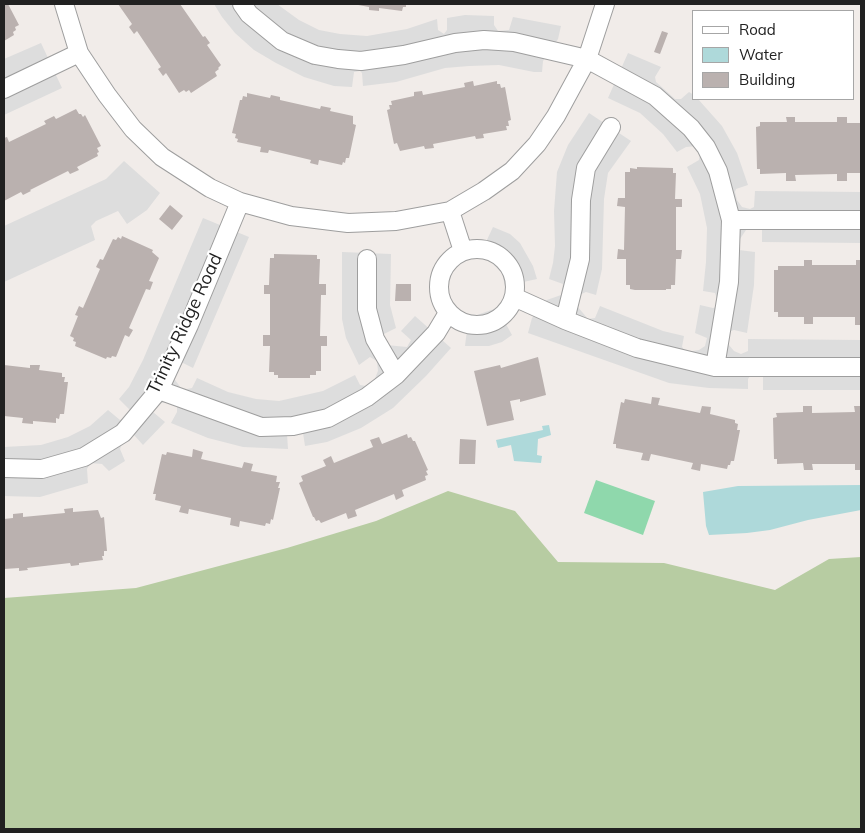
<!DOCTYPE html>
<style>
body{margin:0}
#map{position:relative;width:865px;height:833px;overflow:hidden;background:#f1ece9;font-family:Mulish,sans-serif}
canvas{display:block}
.frame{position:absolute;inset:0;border:5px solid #212121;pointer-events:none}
.legend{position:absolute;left:692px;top:10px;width:162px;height:90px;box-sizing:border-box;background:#fff;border:1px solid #a6a6a6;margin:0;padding:6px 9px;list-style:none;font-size:15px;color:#212121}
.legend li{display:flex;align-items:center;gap:10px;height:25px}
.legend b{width:25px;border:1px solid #a6a6a6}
</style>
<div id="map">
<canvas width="865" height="833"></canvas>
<div class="frame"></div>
<ul class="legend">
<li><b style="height:6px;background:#fff"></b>Road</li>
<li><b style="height:14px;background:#aed9da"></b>Water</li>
<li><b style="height:14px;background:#bab1af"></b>Building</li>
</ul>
</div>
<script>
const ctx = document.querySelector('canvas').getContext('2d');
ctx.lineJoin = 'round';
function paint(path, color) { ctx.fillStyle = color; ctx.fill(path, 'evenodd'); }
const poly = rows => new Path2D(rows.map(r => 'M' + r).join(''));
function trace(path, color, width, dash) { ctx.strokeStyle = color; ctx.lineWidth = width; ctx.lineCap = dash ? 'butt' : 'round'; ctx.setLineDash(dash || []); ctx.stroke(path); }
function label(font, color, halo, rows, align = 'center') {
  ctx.font = font + ' Mulish,sans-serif'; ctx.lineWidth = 4.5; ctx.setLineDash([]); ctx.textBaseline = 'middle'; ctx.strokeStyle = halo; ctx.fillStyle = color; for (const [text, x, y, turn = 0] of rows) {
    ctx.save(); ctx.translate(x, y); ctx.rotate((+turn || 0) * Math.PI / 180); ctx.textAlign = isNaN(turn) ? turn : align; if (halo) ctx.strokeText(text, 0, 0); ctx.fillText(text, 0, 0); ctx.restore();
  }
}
const forest = poly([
 [448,491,515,511,558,562,664,563,775,590,829,559,861,557,861,829,4,829,4,598,136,588,287,548,376,521]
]);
const pitch = poly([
 [596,480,655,501,643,535,584,513]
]);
const parking = poly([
 [214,4,277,4,299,20,319,30,340,34,367,36,407,29,437,19,438,30,444,34,447,30,447,18,465,15,494,16,494,25,498,31,509,30,513,17,561,26,558,39,543,61,542,72,534,72,499,65,469,66,445,68,396,82,363,86,362,73,360,71,354,72,352,87,334,86,304,77,276,63,254,50,235,33,222,17],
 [41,43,62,88,4,115,4,59],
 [628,53,661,67,655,77,656,82,675,99,681,99,689,92,694,95,694,99,698,99,722,126,737,153,748,185,736,189,735,192,737,200,742,207,750,209,754,207,755,191,861,192,861,243,762,242,762,227,755,226,746,230,738,242,739,250,755,252,754,285,747,333,734,330,731,331,728,334,729,345,734,351,741,354,748,351,748,339,861,340,861,390,763,390,763,376,750,376,748,379,748,389,709,388,669,383,528,333,532,318,544,301,561,295,563,284,549,279,553,263,555,246,554,211,557,172,568,145,589,113,631,141,608,173,604,199,602,269,596,295,586,292,577,296,577,306,588,319,595,318,600,306,663,331,684,336,682,347,686,352,699,350,705,346,707,338,695,333,700,305,713,308,716,307,718,302,715,293,703,291,706,262,707,228,700,194,687,167,699,160,700,154,697,146,686,147,677,152,663,134,640,113,608,98],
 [124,161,160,193,147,210,127,224,118,211,96,221,91,226,95,240,4,282,4,226,106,179],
 [203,218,249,237,193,368,181,362,174,373,175,380,181,388,187,389,192,388,197,378,228,392,256,399,279,401,323,391,355,375,360,385,366,386,374,381,378,371,377,361,370,357,359,365,346,338,342,319,342,252,391,254,390,305,396,328,384,334,384,340,386,345,407,347,411,340,401,331,415,316,451,348,426,376,393,408,361,428,327,442,305,446,303,433,294,432,287,434,288,449,243,447,208,438,171,423,177,412,177,407,174,403,167,402,157,404,153,412,165,422,143,445,134,435,128,435,123,441,120,449,125,461,109,471,102,464,90,463,87,469,88,483,40,497,4,496,4,447,41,445,68,437,90,426,108,410,120,420,127,417,130,410,119,399,129,387,143,360],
 [493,227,510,234,520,243,533,266,537,279,505,286,502,273,489,260,479,257],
 [497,308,512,335,502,342,489,346,465,346,469,314,477,315]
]);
const water = poly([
 [549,425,551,435,538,439,537,455,542,456,541,463,514,461,511,445,498,448,496,440,543,430,542,426],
 [861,485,861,510,808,520,770,530,747,533,709,535,706,526,703,492,738,486]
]);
const building = poly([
 [4,4,8,4,19,25,15,27,16,30,13,32,14,35,4,41],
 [118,4,180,4,203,37,205,36,210,43,207,45,221,65,218,68,219,69,215,72,217,76,191,93,189,90,186,92,184,90,179,93,166,73,163,76,158,69,161,67,137,31,134,34,129,27,132,24],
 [353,4,406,4,406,7,403,7,402,11,379,8,379,11,369,10,369,7],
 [662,31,668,33,660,54,654,52],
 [473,81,474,86,497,81,497,84,500,84,501,88,505,87,511,120,508,121,509,126,506,126,507,130,483,134,484,138,476,139,475,136,433,144,434,148,425,149,424,146,400,151,397,143,394,144,387,110,390,109,389,105,392,105,391,101,414,96,414,92,422,91,423,95,465,87,464,83],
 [247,93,270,98,271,95,280,97,280,100,320,109,321,106,331,108,330,111,353,116,353,124,356,125,349,158,346,158,345,163,343,162,342,165,319,160,318,165,310,163,311,160,269,150,268,153,260,152,261,147,237,142,238,139,235,138,236,134,232,133,240,100,242,100,243,96,247,97],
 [76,109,79,114,81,114,83,117,85,115,101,146,97,148,99,152,97,153,98,156,77,167,79,170,70,174,68,171,30,190,31,191,23,195,21,192,4,201,4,138,7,137,9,142,46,124,44,121,54,116,56,119],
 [786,117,795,117,795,122,837,122,837,117,847,117,847,123,861,123,861,173,847,173,847,181,837,181,837,174,795,175,796,181,786,181,786,173,760,174,760,169,757,169,756,127,760,126,760,122,787,122],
 [637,167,673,168,673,173,676,173,675,199,682,199,682,207,676,207,676,250,682,250,681,259,676,259,675,285,671,285,671,289,666,289,666,290,635,290,630,289,630,285,626,285,626,259,617,259,618,249,624,250,625,207,617,206,618,198,625,198,625,172,630,172,630,168,637,169],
 [170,205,183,216,172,230,159,219],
 [122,236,153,250,152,252,159,258,149,281,153,282,150,290,146,289,129,328,133,330,129,337,125,335,116,357,112,356,111,358,107,357,106,359,75,346,76,342,73,341,74,338,70,336,78,316,75,315,79,306,83,308,100,269,96,267,100,259,103,260,113,239,116,240,118,237,121,239],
 [274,254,317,255,317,259,320,259,319,284,326,284,326,295,321,295,320,336,327,336,327,346,321,346,321,371,316,371,316,375,310,375,310,378,278,378,278,375,274,375,274,372,269,372,270,346,263,346,263,335,270,335,270,294,264,294,264,285,269,285,270,258,274,258],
 [804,260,812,260,812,265,856,265,856,260,861,260,861,325,855,325,855,317,813,317,813,324,804,324,804,317,778,317,778,312,774,312,774,270,778,270,778,266,804,266],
 [396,284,411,284,411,301,395,301],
 [538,357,546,395,520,402,520,399,510,401,514,420,487,426,474,371,500,365,501,368],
 [4,365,30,368,30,365,40,365,39,370,62,373,62,377,65,377,64,382,68,382,64,414,60,414,59,419,56,418,56,423,33,421,33,424,22,423,23,418,4,416],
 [652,397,660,398,658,405,700,413,702,406,711,407,710,414,735,420,735,423,738,424,737,430,740,430,734,461,731,461,730,465,728,465,727,469,701,464,700,471,691,469,693,463,651,454,649,461,641,460,643,453,616,448,616,444,613,444,621,402,624,403,625,399,651,404],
 [803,406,812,406,812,413,855,412,854,406,861,406,861,470,855,470,855,464,812,464,813,470,804,470,803,463,777,464,777,459,774,459,773,418,777,417,776,413,803,412],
 [407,434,408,438,411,437,413,441,415,441,428,470,426,471,428,475,425,476,426,480,402,490,404,496,396,500,394,494,355,510,357,516,348,519,346,513,321,523,319,520,316,521,314,517,313,517,299,483,303,481,301,476,326,466,323,460,331,456,334,463,373,447,370,440,379,437,382,444],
 [460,439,476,440,475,464,459,464],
 [193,449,203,452,201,459,242,468,244,462,253,464,251,471,277,476,276,482,280,482,278,488,280,488,273,520,271,519,270,524,266,523,265,526,240,521,239,527,230,525,231,518,189,509,188,514,179,512,181,506,155,500,156,494,153,494,162,454,166,455,167,452,192,457],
 [73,508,73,512,98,510,101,518,104,517,107,551,104,551,104,556,102,556,103,560,79,563,79,565,71,566,70,563,27,568,28,570,19,571,19,568,4,569,4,519,13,518,13,514,23,513,23,517,65,513,64,509]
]);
const street = poly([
 [64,4,79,53,107,95,133,129,162,157,210,188,240,202,291,216,348,223,396,221,450,211,484,191,512,171,537,144,556,116,587,59,605,4],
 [242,4,249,14,282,41,315,55,338,59,361,61,404,55,455,43,484,40,514,42,587,59,655,96,691,128,706,147,718,171,731,220,729,282,715,367],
 [4,89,79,53],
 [450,211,463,251],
 [731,220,861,220],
 '439 287a38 38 0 1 1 76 0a38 38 0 1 1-76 0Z',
 [367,259,367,309,375,339,396,375],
 [514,297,565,320,637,348,715,367,861,367],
 [565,320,580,259,581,200,586,168,611,127],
 [159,390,261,427,293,426,328,418,367,397,396,375,436,333,448,313],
 [4,468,42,469,84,457,123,433,159,390,189,325,240,202]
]);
const streetNames = [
 ["Trinity Ridge Road",185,324,-65]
];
paint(forest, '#b7cca2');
paint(pitch, '#8fd8ac');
paint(parking, '#ddd');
paint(water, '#aed9da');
paint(building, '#bab1af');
trace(street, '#9e9e9e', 20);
trace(street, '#fff', 18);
label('18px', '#212121', '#fff', streetNames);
</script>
